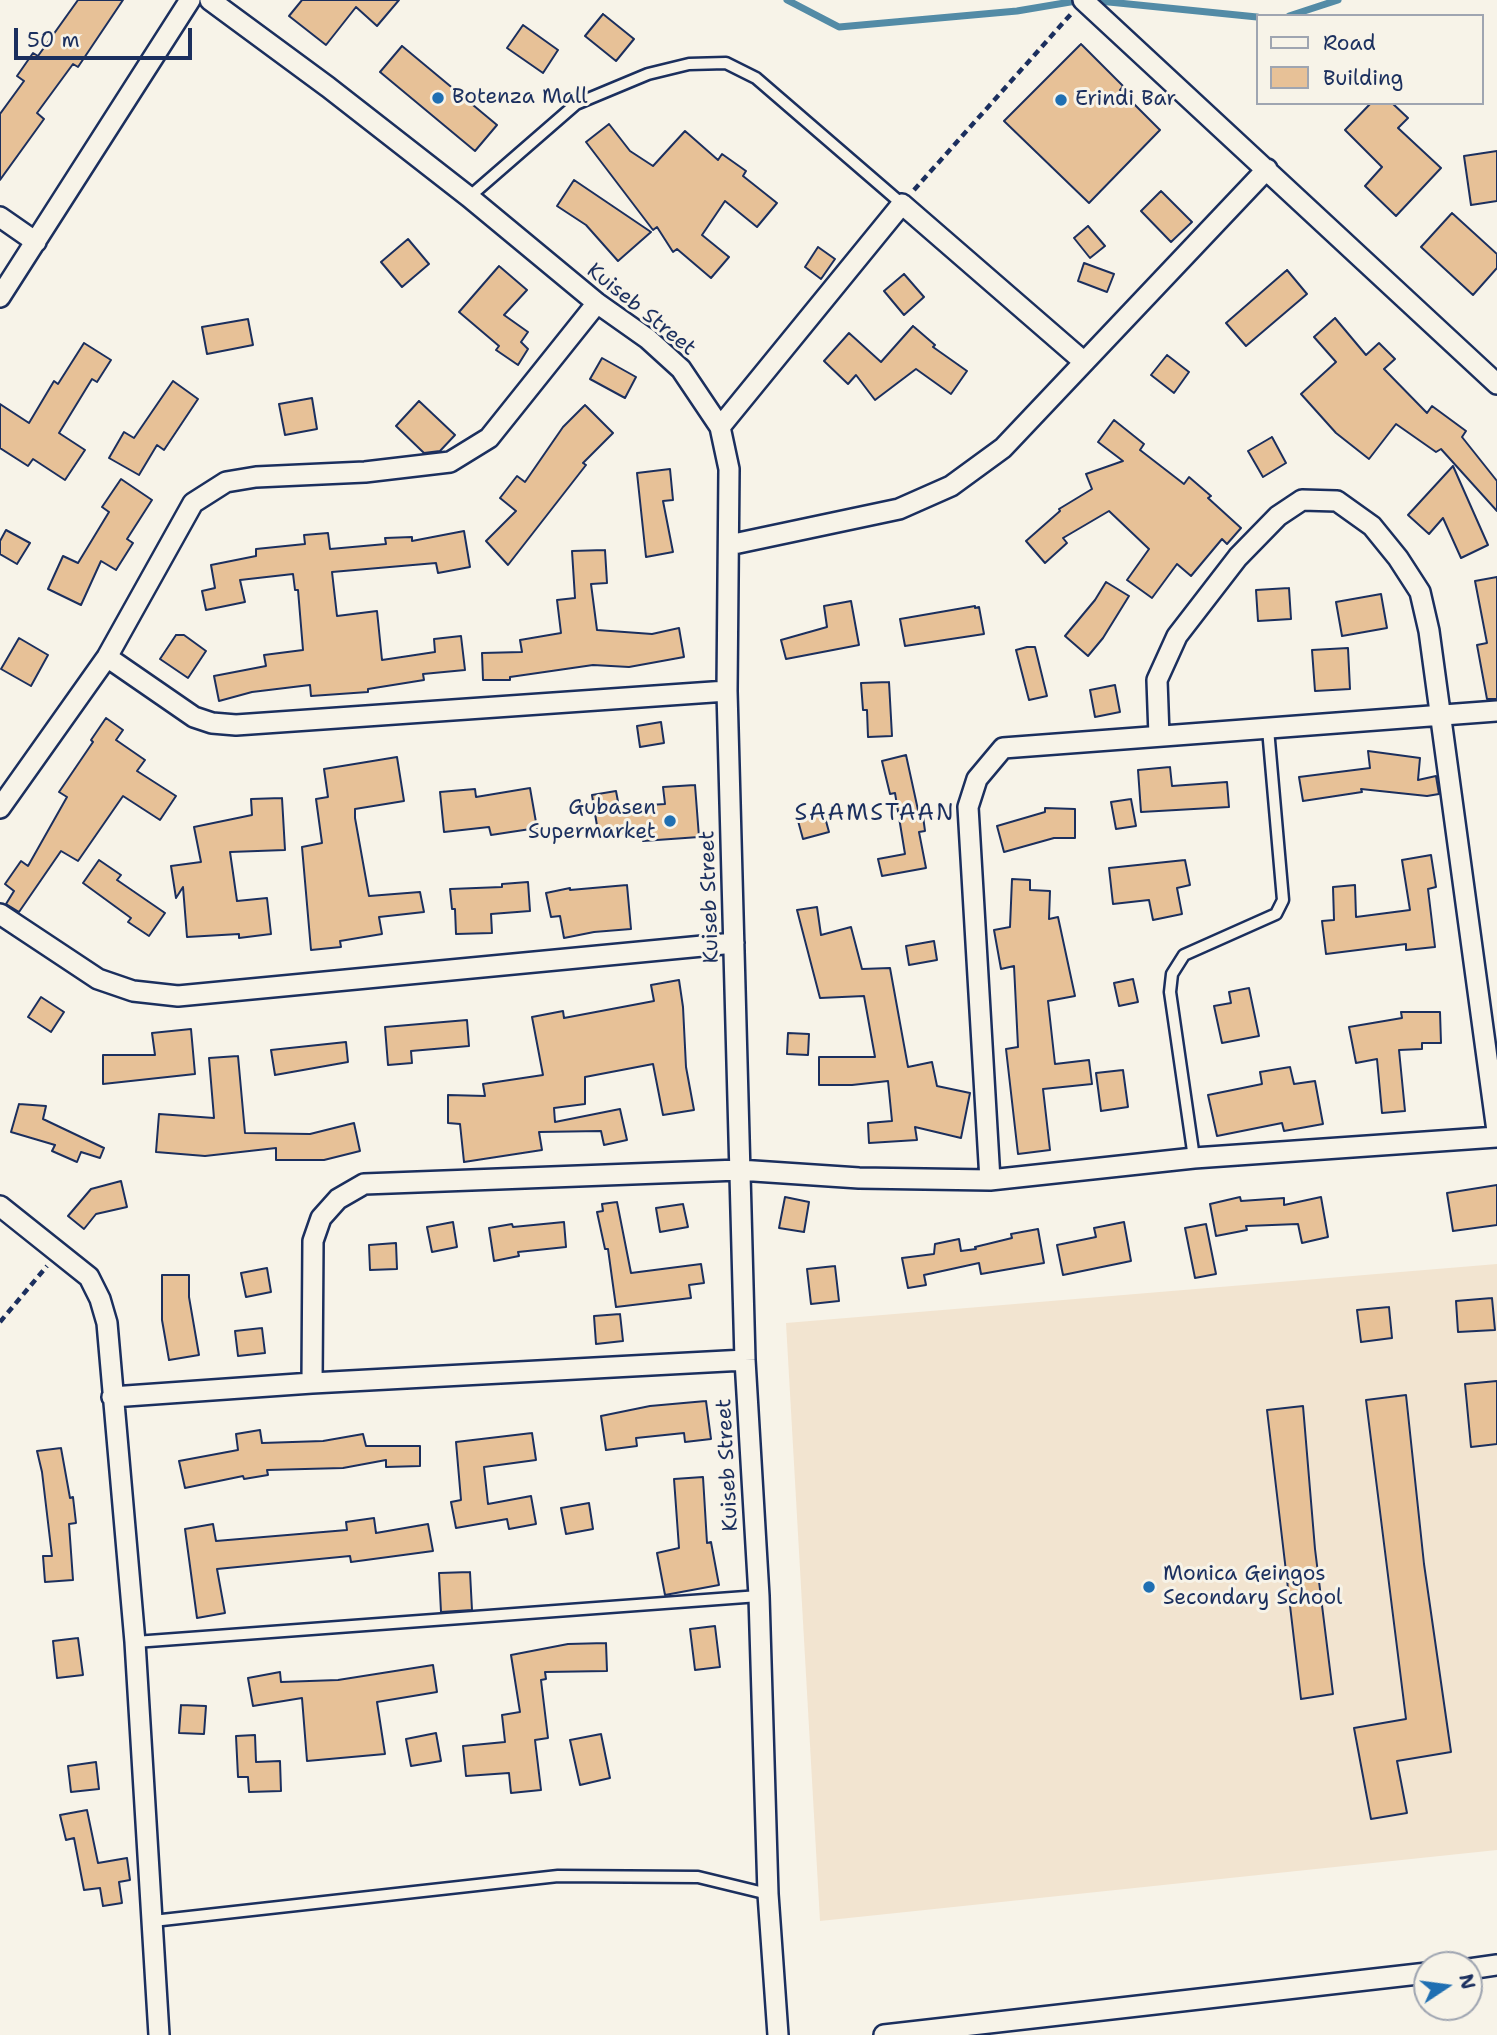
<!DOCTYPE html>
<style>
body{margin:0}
#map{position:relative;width:1497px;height:2035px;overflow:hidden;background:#f7f3e8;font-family:"Shantell Sans",sans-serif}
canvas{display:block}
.legend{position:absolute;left:1256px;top:14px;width:228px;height:91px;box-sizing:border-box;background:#f7f3e8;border:2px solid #9fa5b1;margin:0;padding:9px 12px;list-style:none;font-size:21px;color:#1b2f5e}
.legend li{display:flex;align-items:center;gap:14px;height:35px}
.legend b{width:35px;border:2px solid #9fa5b1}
.north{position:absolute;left:1413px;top:1951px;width:70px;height:70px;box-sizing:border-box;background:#f7f3e8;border:2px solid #9fa5b1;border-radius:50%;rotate:77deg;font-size:19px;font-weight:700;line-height:28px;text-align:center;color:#1b2f5e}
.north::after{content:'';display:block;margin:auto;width:24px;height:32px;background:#1f6fb2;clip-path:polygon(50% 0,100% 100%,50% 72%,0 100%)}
.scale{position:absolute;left:14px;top:28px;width:178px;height:32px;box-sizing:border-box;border:4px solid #1b2f5e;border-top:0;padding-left:9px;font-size:21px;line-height:24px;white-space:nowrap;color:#1b2f5e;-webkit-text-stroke:5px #f7f3e8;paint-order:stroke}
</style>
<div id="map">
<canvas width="1497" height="2035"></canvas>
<ul class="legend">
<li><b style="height:9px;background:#f7f3e8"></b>Road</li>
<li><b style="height:19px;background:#e7c197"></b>Building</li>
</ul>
<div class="north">N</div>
<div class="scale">50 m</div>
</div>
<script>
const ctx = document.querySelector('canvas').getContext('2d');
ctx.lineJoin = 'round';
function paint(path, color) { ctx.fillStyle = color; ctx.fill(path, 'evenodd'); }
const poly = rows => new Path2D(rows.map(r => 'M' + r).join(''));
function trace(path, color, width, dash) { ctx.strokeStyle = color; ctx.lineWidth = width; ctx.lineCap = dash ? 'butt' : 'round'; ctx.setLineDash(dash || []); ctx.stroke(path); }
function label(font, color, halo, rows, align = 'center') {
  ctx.font = font + ' "Shantell Sans",sans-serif'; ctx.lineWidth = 6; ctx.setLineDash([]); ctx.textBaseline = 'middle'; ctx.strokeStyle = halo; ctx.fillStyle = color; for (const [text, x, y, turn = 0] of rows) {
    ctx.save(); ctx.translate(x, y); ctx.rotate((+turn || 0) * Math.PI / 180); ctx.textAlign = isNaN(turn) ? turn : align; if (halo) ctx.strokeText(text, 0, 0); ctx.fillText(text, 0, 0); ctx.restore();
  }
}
const built = poly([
 [1497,1264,1497,1850,820,1921,786,1323]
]);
const stream = poly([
 [787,0,839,27,1017,11,1082,0],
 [1089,0,1257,17],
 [1289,16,1338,0]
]);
const building = poly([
 [78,0,123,0,78,67,73,64,37,113,44,119,0,180,0,114,24,81,17,76,33,53,38,56,78,0],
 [302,0,399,0,377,26,356,7,326,45,289,16,302,0],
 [603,14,634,39,616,61,585,36,603,14],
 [523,25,558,50,543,73,507,48,523,25],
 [1081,44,1123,86,1120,90,1160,130,1089,203,1004,121,1081,44],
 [402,46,497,125,475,151,380,72,402,46],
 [1371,103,1392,103,1408,118,1398,128,1441,168,1396,216,1365,186,1382,167,1345,130,1371,103],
 [609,124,630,151,653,166,685,131,718,160,722,154,746,171,743,176,777,203,757,227,725,201,702,235,729,257,711,278,677,249,673,252,657,227,653,230,586,142,609,124],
 [1497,151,1497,201,1471,205,1464,156,1497,151],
 [574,180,651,232,618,261,586,225,557,206,574,180],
 [1161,191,1192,222,1171,242,1141,211,1161,191],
 [1452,213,1497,254,1497,268,1473,295,1421,247,1452,213],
 [1088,226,1105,246,1090,258,1074,238,1088,226],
 [408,239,429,264,402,287,381,262,408,239],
 [818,247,835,259,821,279,805,267,818,247],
 [1084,263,1114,274,1107,292,1078,281,1084,263],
 [499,266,527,290,504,315,528,332,521,342,528,349,518,365,496,350,499,346,459,312,499,266],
 [1287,270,1307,294,1246,346,1226,323,1287,270],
 [904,274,924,297,904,315,884,291,904,274],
 [1335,318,1366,355,1379,343,1395,359,1384,369,1427,413,1432,406,1466,431,1462,437,1497,481,1497,511,1441,449,1436,452,1396,424,1369,459,1336,433,1301,394,1336,362,1314,337,1335,318],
 [248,319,253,345,207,354,202,327,248,319],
 [913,326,935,345,933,347,967,371,951,394,916,369,875,400,856,375,848,384,824,361,849,333,881,362,913,326],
 [84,343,111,360,97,382,92,379,59,433,85,450,65,480,33,459,28,466,0,448,0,404,29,423,54,381,58,384,84,343],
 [1167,355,1189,372,1174,393,1151,375,1167,355],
 [602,358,636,377,625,398,590,379,602,358],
 [173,381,198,399,164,450,157,445,139,475,109,458,124,432,134,438,173,381],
 [312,398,317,429,285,435,279,404,312,398],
 [419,401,455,435,440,451,424,453,396,426,419,401],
 [585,405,613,433,583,463,586,465,508,565,486,541,516,511,500,498,517,476,525,482,563,427,585,405],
 [1114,420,1144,444,1140,450,1184,484,1189,477,1211,496,1208,498,1241,528,1227,544,1222,539,1191,576,1177,564,1152,598,1127,580,1149,549,1109,511,1063,538,1067,543,1045,563,1026,541,1060,511,1059,509,1092,489,1086,474,1123,461,1098,442,1114,420],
 [1272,437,1286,463,1263,477,1248,451,1272,437],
 [1453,466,1488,545,1461,558,1443,518,1429,534,1408,515,1453,466],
 [670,469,673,500,663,501,673,552,646,557,637,473,670,469],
 [121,479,152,500,127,539,133,543,116,570,101,561,81,605,48,589,63,556,78,563,109,512,102,507,121,479],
 [6,530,30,543,17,564,0,554,0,541,6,530],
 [464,531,470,567,438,573,436,563,332,572,337,616,377,611,382,660,435,652,434,639,461,636,465,670,423,674,424,680,368,689,368,692,311,696,310,685,252,692,219,701,214,676,266,666,264,655,303,650,298,590,295,590,293,574,240,580,245,602,206,610,202,591,215,588,211,565,256,556,256,549,305,544,304,535,328,533,330,549,386,544,385,538,412,537,412,541,464,531],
 [605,550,607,583,591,584,597,630,652,634,679,628,684,657,629,667,593,665,510,677,510,680,483,680,482,653,522,652,520,640,561,633,557,600,575,598,572,551,605,550],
 [1497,577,1497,699,1487,699,1477,645,1487,643,1475,581,1497,577],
 [1106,582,1129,596,1103,638,1088,656,1065,636,1095,600,1106,582],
 [1289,588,1291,619,1258,621,1256,590,1289,588],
 [1381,594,1387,628,1342,636,1336,602,1381,594],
 [851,601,859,645,786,659,781,640,827,627,824,606,851,601],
 [975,606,975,608,979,607,984,634,905,646,900,619,975,606],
 [176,635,184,635,206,651,188,678,160,659,176,635],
 [19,638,48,655,31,686,1,669,19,638],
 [1027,647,1035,647,1047,696,1029,700,1016,650,1027,647],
 [1348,648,1350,689,1315,691,1312,650,1348,648],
 [889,682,892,736,868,737,867,710,863,710,861,683,889,682],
 [1115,685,1120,712,1095,717,1090,690,1115,685],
 [106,718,123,730,116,740,145,760,137,771,176,796,160,820,123,796,78,861,61,851,19,912,6,904,14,891,5,884,21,861,28,866,67,797,59,792,93,742,91,740,106,718],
 [661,722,664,743,640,747,637,726,661,722],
 [1368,751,1420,758,1418,780,1436,776,1439,794,1427,796,1361,789,1362,792,1303,801,1299,777,1370,768,1368,751],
 [906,755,918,810,922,809,925,831,919,832,926,868,882,876,878,859,905,854,895,793,890,794,882,761,906,755],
 [397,757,404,801,355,809,355,818,369,896,420,892,424,912,379,917,382,934,340,941,341,947,311,950,302,847,322,843,316,799,328,797,324,769,397,757],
 [1170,767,1172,786,1227,782,1229,807,1141,812,1138,770,1170,767],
 [695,785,699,837,643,841,643,830,599,838,592,795,616,791,619,807,665,804,663,787,695,785],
 [530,788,537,828,491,835,489,827,444,832,440,792,475,789,476,797,530,788],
 [282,798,285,850,230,852,237,901,267,898,271,934,239,938,239,934,187,937,183,887,176,898,171,866,201,862,194,827,252,815,251,799,282,798],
 [1131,799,1136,826,1116,829,1111,802,1131,799],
 [1045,808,1075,809,1075,838,1054,838,1004,852,997,826,1045,812,1045,808],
 [823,810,829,832,803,839,797,817,823,810],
 [1431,855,1436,887,1428,889,1435,947,1406,950,1406,944,1326,954,1322,921,1334,920,1333,887,1355,885,1356,917,1410,910,1402,860,1431,855],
 [99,860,121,875,117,880,165,913,149,936,128,922,131,918,83,883,99,860],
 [1185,860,1190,885,1177,888,1182,914,1153,920,1149,900,1113,904,1109,868,1185,860],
 [1012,879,1030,880,1030,890,1050,891,1049,919,1058,917,1075,996,1048,1001,1055,1064,1089,1060,1092,1084,1043,1089,1050,1150,1018,1154,1006,1049,1018,1047,1014,966,1001,969,994,930,1010,927,1012,879],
 [528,882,530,911,491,914,492,933,456,934,455,909,452,909,450,889,502,887,502,884,528,882],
 [627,885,631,929,594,932,564,938,560,916,551,917,546,893,570,888,570,890,627,885],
 [817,907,821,935,851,927,862,969,890,968,908,1067,932,1062,937,1086,970,1093,961,1138,915,1127,917,1140,869,1143,868,1123,892,1121,888,1081,852,1085,819,1085,819,1057,875,1057,864,996,820,998,797,910,817,907],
 [934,941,937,960,909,965,906,946,934,941],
 [1133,979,1138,1002,1119,1006,1114,983,1133,979],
 [679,980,683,1007,686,1067,694,1110,663,1115,653,1064,585,1077,585,1104,554,1108,555,1122,620,1109,627,1140,604,1145,601,1131,539,1132,542,1150,464,1162,460,1124,448,1123,448,1095,485,1096,483,1084,543,1075,532,1017,563,1011,564,1018,654,1001,651,985,679,980],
 [1249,988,1259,1036,1222,1043,1214,1006,1231,1003,1229,992,1249,988],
 [41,997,64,1012,51,1032,28,1017,41,997],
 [1401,1012,1440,1012,1441,1043,1422,1043,1422,1049,1399,1050,1405,1111,1382,1113,1377,1059,1356,1063,1349,1027,1402,1018,1401,1012],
 [467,1020,469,1046,411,1051,412,1063,388,1065,385,1027,467,1020],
 [191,1029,195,1074,103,1084,103,1055,155,1055,152,1033,191,1029],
 [788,1033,809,1034,808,1055,787,1054,788,1033],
 [346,1042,348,1062,275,1075,271,1050,346,1042],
 [238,1056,245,1133,310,1134,354,1123,360,1151,324,1160,276,1160,276,1148,205,1156,156,1152,159,1114,214,1118,209,1058,238,1056],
 [1290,1067,1294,1084,1315,1081,1323,1124,1284,1131,1282,1123,1217,1136,1208,1095,1262,1084,1260,1072,1290,1067],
 [1123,1070,1128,1107,1101,1111,1096,1073,1123,1070],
 [19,1104,46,1106,43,1119,104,1148,100,1158,81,1152,77,1162,52,1151,55,1145,11,1132,19,1104],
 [121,1181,127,1207,96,1214,84,1229,68,1216,91,1189,121,1181],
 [1497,1185,1497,1225,1453,1231,1447,1193,1497,1185],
 [785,1197,809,1202,804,1232,779,1228,785,1197],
 [1240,1197,1241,1201,1284,1198,1284,1205,1321,1197,1328,1237,1302,1243,1298,1224,1246,1226,1247,1230,1216,1236,1210,1204,1240,1197],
 [617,1202,631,1273,701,1264,704,1283,689,1285,691,1298,616,1307,608,1249,605,1249,597,1212,603,1211,602,1204,617,1202],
 [683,1204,688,1227,660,1232,656,1208,683,1204],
 [453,1222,457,1247,432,1252,427,1227,453,1222],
 [564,1222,566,1247,518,1252,519,1256,494,1261,489,1228,512,1224,513,1227,564,1222],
 [1124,1222,1131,1261,1063,1275,1057,1245,1096,1237,1094,1228,1124,1222],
 [1206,1224,1216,1274,1195,1278,1185,1228,1206,1224],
 [1038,1229,1044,1263,981,1274,979,1263,924,1275,926,1285,908,1288,902,1258,934,1254,935,1244,959,1239,961,1251,976,1249,975,1247,1012,1238,1011,1234,1038,1229],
 [396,1243,397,1269,370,1270,369,1245,396,1243],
 [835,1266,839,1301,811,1304,807,1269,835,1266],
 [267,1268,271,1292,246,1297,241,1273,267,1268],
 [162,1275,189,1275,189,1297,199,1355,169,1360,162,1320,162,1275],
 [1492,1298,1495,1330,1458,1332,1456,1301,1492,1298],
 [1389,1307,1392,1338,1361,1342,1357,1310,1389,1307],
 [620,1314,623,1341,596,1344,594,1316,620,1314],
 [262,1328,265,1353,238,1356,235,1331,262,1328],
 [1497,1381,1497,1444,1471,1447,1465,1384,1497,1381],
 [1406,1395,1424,1564,1451,1752,1397,1761,1407,1813,1371,1819,1354,1728,1406,1719,1366,1400,1406,1395],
 [706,1401,711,1439,685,1442,684,1433,636,1438,637,1446,606,1450,601,1416,650,1406,706,1401],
 [1303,1406,1315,1549,1333,1694,1301,1699,1267,1410,1303,1406],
 [260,1430,262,1443,323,1441,363,1434,366,1446,420,1446,420,1466,386,1467,386,1460,343,1468,267,1470,268,1475,244,1479,243,1476,185,1488,179,1461,238,1450,236,1434,260,1430],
 [532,1433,536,1460,484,1467,488,1504,531,1496,536,1524,509,1529,507,1519,456,1528,451,1502,461,1500,456,1442,532,1433],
 [61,1448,70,1498,73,1497,76,1523,69,1524,73,1580,45,1582,43,1556,52,1556,42,1472,37,1451,61,1448],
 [703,1477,707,1543,711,1542,719,1585,665,1595,657,1553,679,1548,674,1479,703,1477],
 [589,1503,593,1529,566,1534,561,1508,589,1503],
 [374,1518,376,1533,428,1524,433,1551,351,1562,350,1556,217,1569,225,1613,197,1618,185,1529,213,1524,216,1541,347,1530,346,1522,374,1518],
 [470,1572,472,1610,441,1612,439,1573,470,1572],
 [715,1626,720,1667,695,1670,690,1629,715,1626],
 [78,1638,83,1675,57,1678,53,1641,78,1638],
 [606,1643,607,1671,545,1672,546,1679,541,1680,548,1738,535,1740,541,1790,511,1793,509,1773,466,1776,463,1746,505,1742,502,1715,520,1712,511,1655,568,1644,606,1643],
 [433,1665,437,1692,377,1702,385,1754,307,1761,302,1698,253,1706,248,1678,280,1672,281,1682,338,1680,433,1665],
 [181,1705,206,1706,204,1734,179,1733,181,1705],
 [436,1733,441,1761,411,1766,406,1739,436,1733],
 [601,1734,610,1778,580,1785,570,1740,601,1734],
 [255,1735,256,1762,280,1761,281,1791,249,1792,248,1777,238,1777,236,1736,255,1735],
 [96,1762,99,1789,71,1792,68,1766,96,1762],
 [87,1810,98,1863,127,1858,130,1880,119,1882,122,1903,103,1906,100,1888,84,1890,74,1838,66,1840,60,1815,87,1810]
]);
const path = poly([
 [914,190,1071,14],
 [0,1322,47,1266]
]);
const service = poly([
 [469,197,576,104,648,74,689,64,726,63,756,78,902,204],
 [1194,1158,1170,992,1172,974,1184,955,1276,914,1283,900,1268,729],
 [135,1642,759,1596],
 [153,1921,558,1876,698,1877,768,1894]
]);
const minor = poly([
 [210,0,328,87,469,197,597,303,648,339,681,369,720,427,729,469,727,691,745,1360,759,1596,768,1894,778,2035],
 [1083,0,1497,384],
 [0,217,36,242],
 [0,297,190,0],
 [720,427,902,204,1083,361],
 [729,545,899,509,951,486,1003,448,1267,169],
 [107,657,194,717,212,723,236,725,727,691],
 [1159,736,1157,680,1177,636,1238,557,1278,516,1302,500,1337,501,1372,526,1398,558,1420,592,1429,631,1497,1131],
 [0,808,107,657,193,503,226,482,256,477,365,472,450,462,489,438,597,303],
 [0,914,98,979,133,991,178,996,734,943],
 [990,1180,968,807,977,779,1003,748,1497,711],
 [0,1206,89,1277,100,1299,107,1323,135,1642,159,2035],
 [312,1383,313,1241,321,1218,338,1199,364,1184,739,1170,859,1178,990,1180,1194,1158,1497,1137],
 [112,1397,312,1383,745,1360],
 [1469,1969,1497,1965],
 [884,2035,1427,1973]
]);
const markers = [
 [438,98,7,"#1f6fb2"],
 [1061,100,7,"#1f6fb2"],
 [670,821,7,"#1f6fb2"],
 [1149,1587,7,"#1f6fb2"]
];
const poiNames = [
 ["Botenza Mall",452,98],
 ["Erindi Bar",1075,100],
 ["Gubasen",656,809,"right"],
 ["Supermarket",656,833,"right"],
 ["Monica Geingos",1163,1575],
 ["Secondary School",1163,1599]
];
const streetNames = [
 ["Kuiseb Street",641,310,39],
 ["Kuiseb Street",710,897,-92],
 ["Kuiseb Street",728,1465,-93]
];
const neighbourhoodNames = [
 ["SAAMSTAAN",875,814]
];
paint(built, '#f2e4d0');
trace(stream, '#538ba6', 7);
paint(building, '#e7c197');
trace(building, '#1b2f5e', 2);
trace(service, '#1b2f5e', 15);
trace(minor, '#1b2f5e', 24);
trace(path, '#1b2f5e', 4.5, [7, 5]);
trace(service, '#f7f3e8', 10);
trace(minor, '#f7f3e8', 19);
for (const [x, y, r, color] of markers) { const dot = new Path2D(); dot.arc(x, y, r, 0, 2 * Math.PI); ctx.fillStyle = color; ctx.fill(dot); trace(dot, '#f7f3e8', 2.5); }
label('21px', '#1b2f5e', '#f7f3e8', poiNames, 'left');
label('21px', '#1b2f5e', '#f7f3e8', streetNames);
ctx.letterSpacing = '2px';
label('23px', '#1b2f5e', '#f7f3e8', neighbourhoodNames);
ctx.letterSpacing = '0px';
</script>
